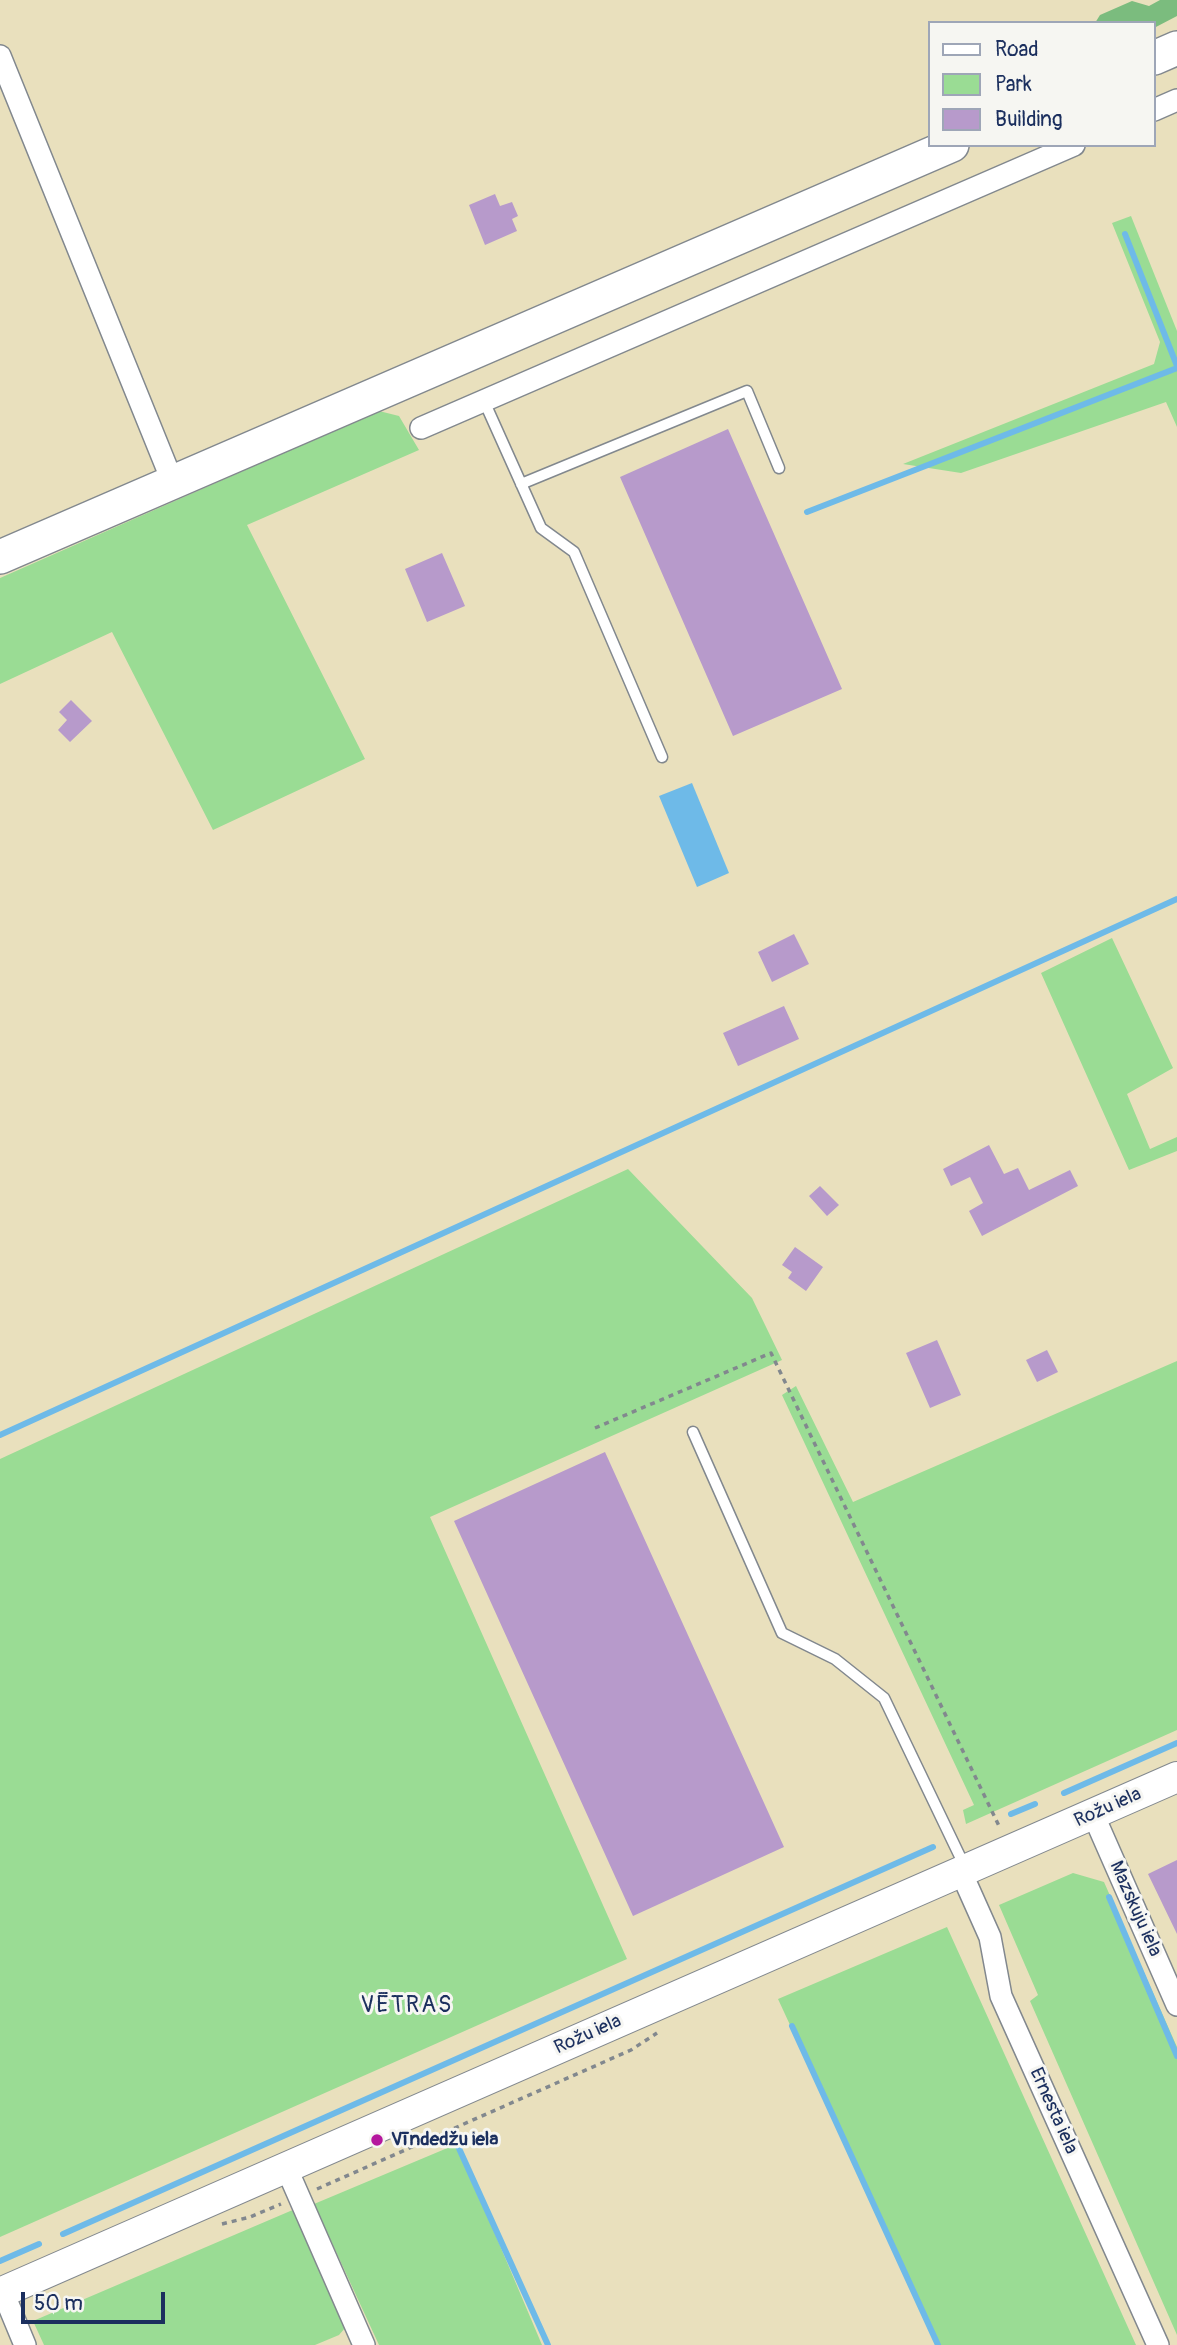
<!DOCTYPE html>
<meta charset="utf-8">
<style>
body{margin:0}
#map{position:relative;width:1177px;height:2345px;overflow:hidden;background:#e9e0bd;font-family:Pangolin,sans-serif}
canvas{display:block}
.legend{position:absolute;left:928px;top:21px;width:228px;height:126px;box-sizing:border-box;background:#f6f6f2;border:2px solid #9ea6b7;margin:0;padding:9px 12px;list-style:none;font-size:21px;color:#1b2f5e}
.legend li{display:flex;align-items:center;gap:14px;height:35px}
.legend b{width:35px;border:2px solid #9ea6b7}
.scale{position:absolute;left:21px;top:2292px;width:144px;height:32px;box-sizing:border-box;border:4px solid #1b2f5e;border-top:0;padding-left:9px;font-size:21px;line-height:24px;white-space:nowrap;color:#1b2f5e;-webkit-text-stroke:5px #f6f6f2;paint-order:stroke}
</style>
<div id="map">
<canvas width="1177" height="2345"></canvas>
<ul class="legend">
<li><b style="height:9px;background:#fff"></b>Road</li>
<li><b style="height:19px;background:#9adc94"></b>Park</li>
<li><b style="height:19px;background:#b79acb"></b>Building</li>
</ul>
<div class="scale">50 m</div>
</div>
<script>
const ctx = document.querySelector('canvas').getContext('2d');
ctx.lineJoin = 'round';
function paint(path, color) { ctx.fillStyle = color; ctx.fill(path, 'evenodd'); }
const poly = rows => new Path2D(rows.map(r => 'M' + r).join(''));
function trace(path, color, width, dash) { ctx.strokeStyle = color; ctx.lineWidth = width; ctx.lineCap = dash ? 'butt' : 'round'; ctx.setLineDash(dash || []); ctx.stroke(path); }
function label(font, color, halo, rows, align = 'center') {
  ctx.font = font + ' Pangolin,sans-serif'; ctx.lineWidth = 6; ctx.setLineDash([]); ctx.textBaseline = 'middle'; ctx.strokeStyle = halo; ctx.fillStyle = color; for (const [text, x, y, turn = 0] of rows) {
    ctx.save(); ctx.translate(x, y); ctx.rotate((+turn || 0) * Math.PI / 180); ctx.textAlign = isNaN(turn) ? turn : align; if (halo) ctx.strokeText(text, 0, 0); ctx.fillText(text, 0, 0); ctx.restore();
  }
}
const green = poly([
 [1131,216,1177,331,1177,427,1166,402,961,473,903,464,1154,364,1160,342,1112,223],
 [379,411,399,416,419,450,247,525,365,759,213,830,112,632,0,684,0,578],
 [1112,938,1173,1068,1127,1094,1150,1149,1177,1137,1177,1151,1129,1170,1041,973],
 [628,1169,752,1298,782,1360,430,1517,627,1959,0,2237,0,1459],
 [1177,1361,1177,1730,966,1824,963,1810,974,1805,782,1395,796,1386,853,1502],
 [1073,1873,1104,1882,1177,2047,1177,2335,1030,2001,1038,1995,999,1905],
 [947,1927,1136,2345,938,2345,778,1999],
 [457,2144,542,2345,379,2345,314,2204],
 [295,2209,345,2328,339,2335,315,2345,44,2345,33,2321]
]);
const forest = poly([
 [1160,0,1177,0,1177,16,1154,28,1154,23,1095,23,1100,15,1132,1,1149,6]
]);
const water = poly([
 [692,783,729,873,697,887,659,796]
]);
const stream = poly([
 [1125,234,1177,366],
 [807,512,1177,368],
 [0,1435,1177,899],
 [1064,1793,1177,1743],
 [1011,1814,1035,1804],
 [1109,1897,1177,2056],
 [792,2026,938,2345],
 [457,2144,548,2345],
 [63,2234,933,1847],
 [0,2261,39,2244]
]);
const building = poly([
 [495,194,500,206,512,202,518,216,512,219,517,231,485,245,469,205],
 [728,429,842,689,733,736,620,477],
 [442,553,465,606,427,622,405,569],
 [71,700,92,721,70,742,58,730,67,720,59,712],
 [794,934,809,964,772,982,758,952],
 [784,1006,799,1039,738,1066,723,1033],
 [989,1145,1004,1174,1018,1168,1029,1190,1070,1170,1078,1186,982,1236,969,1211,983,1203,970,1177,951,1186,943,1169],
 [820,1186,839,1205,827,1216,809,1196],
 [795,1247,823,1267,806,1291,788,1278,792,1272,782,1265],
 [937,1340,961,1395,930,1408,906,1353],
 [1047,1350,1058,1372,1037,1382,1026,1360],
 [605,1452,784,1847,633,1916,454,1521],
 [1177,1860,1177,1934,1148,1874]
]);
const path = poly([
 [595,1428,771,1353,1000,1828],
 [317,2189,631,2050,657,2033],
 [222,2224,250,2217,281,2204]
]);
const lane = poly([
 [484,401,541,528,574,552,662,757],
 [521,484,747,391,779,468],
 [693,1432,782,1633,835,1659,884,1698,965,1867]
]);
const street = poly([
 [0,56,173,483],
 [1154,110,1177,100],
 [421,428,1074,145],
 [1093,1814,1177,2005],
 [961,1872,990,1937,1001,1996,1158,2345],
 [286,2167,364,2345],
 [3,2292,25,2345]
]);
const secondary = poly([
 [0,2293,1177,1777]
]);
const primary = poly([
 [1154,58,1177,48],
 [0,557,952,145]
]);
const markers = [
 [377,2140,7,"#b5179e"]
];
const streetNames = [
 ["Rožu iela",1108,1808,-24],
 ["Mazskuju iela",1135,1909,66],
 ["Rožu iela",588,2035,-24],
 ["Ernesta iela",1053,2111,66]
];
const poiNames = [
 ["Vīndedžu iela",391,2140]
];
const quarterNames = [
 ["VĒTRAS",407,2006]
];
paint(green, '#9adc94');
paint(forest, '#7bbc7e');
paint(water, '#6ebae8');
trace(stream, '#6ebae8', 6);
paint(building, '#b79acb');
trace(lane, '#82888e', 13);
trace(street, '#82888e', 24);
trace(secondary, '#82888e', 32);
trace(primary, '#82888e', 36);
trace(path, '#82888e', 3.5, [5, 5]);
trace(lane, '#fff', 10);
trace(street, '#fff', 21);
trace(secondary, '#fff', 30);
trace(primary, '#fff', 33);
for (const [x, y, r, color] of markers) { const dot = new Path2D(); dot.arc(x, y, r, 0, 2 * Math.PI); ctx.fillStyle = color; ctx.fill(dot); trace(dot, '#f6f6f2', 2.5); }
label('19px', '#1b2f5e', '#f6f6f2', streetNames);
label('bold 19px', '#1b2f5e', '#f6f6f2', poiNames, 'left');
ctx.letterSpacing = '2px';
label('23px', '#1b2f5e', '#f6f6f2', quarterNames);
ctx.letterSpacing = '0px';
</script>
